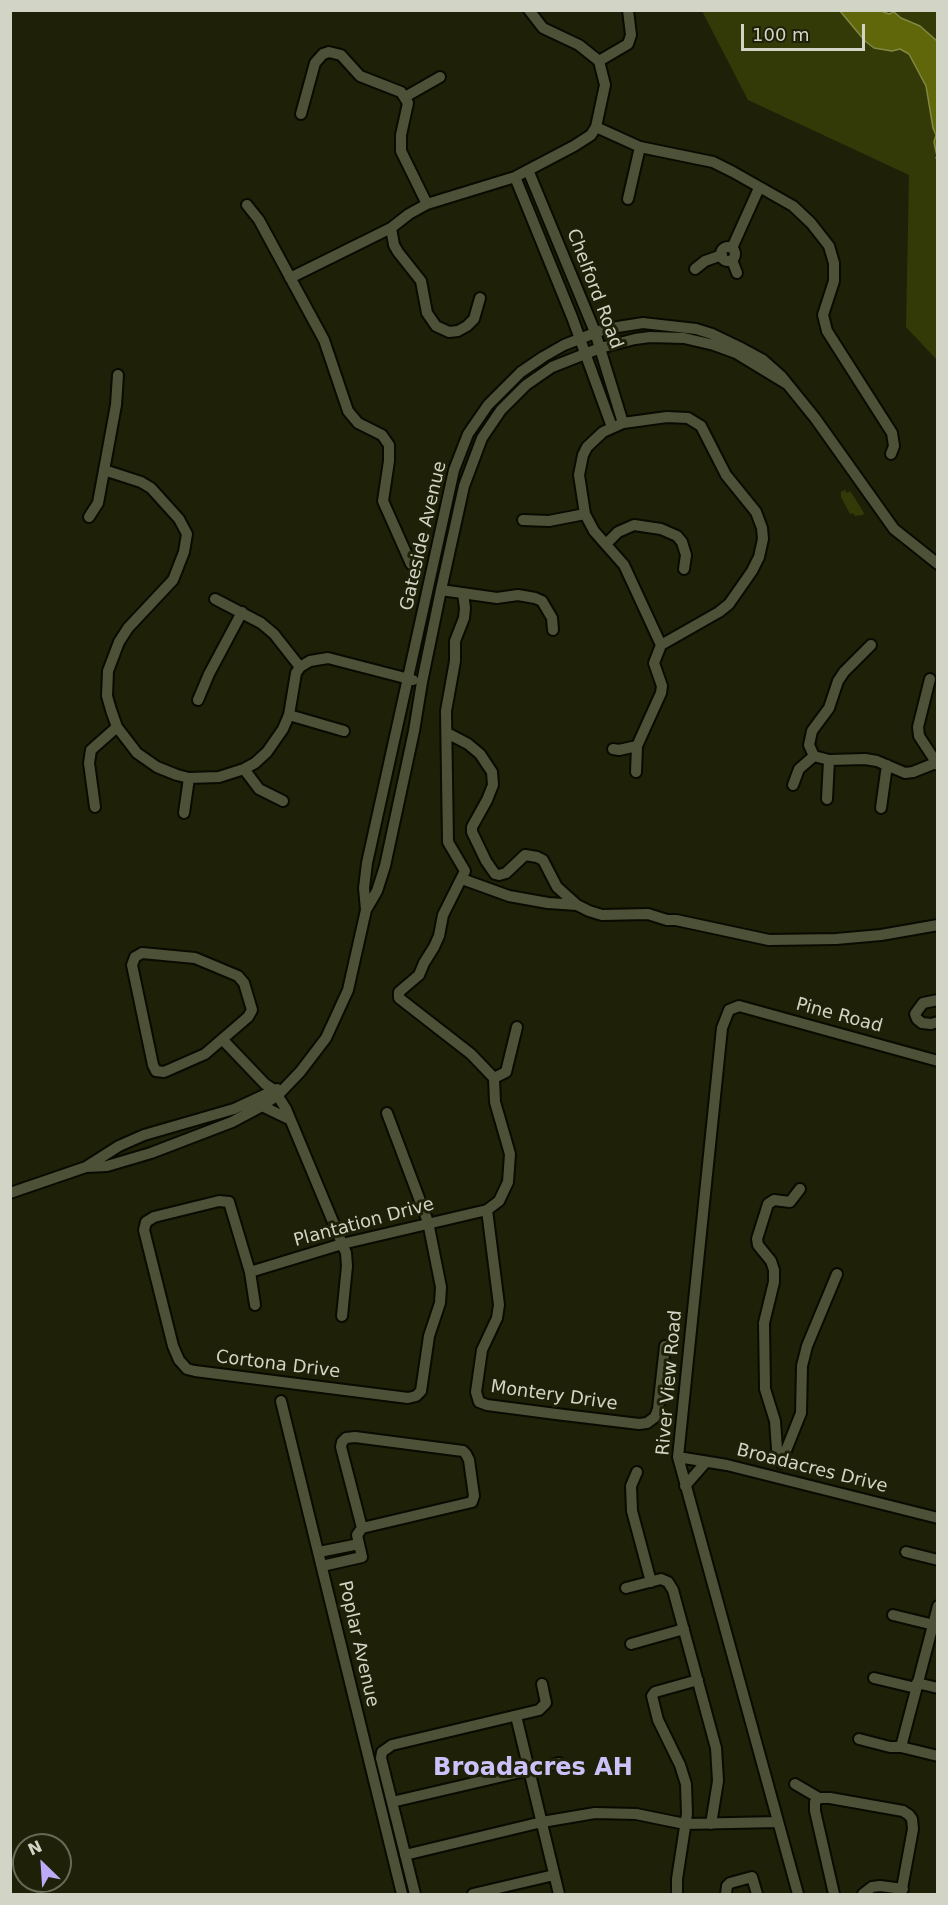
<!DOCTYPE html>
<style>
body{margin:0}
#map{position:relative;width:948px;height:1905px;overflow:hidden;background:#1e2108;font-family:"DejaVu Sans",sans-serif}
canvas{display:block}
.frame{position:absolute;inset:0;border:12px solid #d2d4c5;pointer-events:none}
.north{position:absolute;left:12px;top:1833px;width:60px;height:60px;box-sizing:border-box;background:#1e2108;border:2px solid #666954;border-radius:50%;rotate:335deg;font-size:16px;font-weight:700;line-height:24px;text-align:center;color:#d2d4c5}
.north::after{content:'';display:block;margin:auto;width:21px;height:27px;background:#bcaaf6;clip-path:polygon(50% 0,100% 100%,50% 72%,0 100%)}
.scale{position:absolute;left:741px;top:24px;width:124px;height:27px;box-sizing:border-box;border:3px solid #d2d4c5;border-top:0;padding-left:8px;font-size:18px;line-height:21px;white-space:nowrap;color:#d2d4c5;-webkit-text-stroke:4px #1e2108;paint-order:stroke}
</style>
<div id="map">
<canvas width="948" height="1905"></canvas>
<div class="frame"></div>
<div class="north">N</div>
<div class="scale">100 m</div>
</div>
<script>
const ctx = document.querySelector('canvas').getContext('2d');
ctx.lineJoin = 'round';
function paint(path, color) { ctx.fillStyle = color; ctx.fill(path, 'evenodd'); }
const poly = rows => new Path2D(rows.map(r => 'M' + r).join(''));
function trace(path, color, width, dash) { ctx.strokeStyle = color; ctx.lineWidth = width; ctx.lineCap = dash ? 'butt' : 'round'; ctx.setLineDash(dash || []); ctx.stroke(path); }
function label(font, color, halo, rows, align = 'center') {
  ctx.font = font + ' "DejaVu Sans",sans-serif'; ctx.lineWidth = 6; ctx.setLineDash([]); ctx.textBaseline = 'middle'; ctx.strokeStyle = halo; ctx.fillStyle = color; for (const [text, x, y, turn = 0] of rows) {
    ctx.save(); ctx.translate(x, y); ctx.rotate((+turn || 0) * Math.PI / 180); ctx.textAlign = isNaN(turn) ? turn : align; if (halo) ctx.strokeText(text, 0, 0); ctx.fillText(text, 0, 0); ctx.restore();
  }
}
const green = poly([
 [702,11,937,11,937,360,906,327,909,175,748,100],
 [845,490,847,493,850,491,856,500,864,513,863,515,855,516,853,513,850,514,841,497,841,492]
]);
const water = poly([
 [840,11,881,11,889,14,894,12,901,18,920,26,937,41,937,159,936,158,937,156,934,142,936,135,933,128,926,86,909,54,900,49,892,51,874,48,865,41,840,11]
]);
const minor = poly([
 [599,61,628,44,631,35,628,10],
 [405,97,440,77],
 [301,114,315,63,323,54,329,52,341,55,360,76,401,92,408,103,401,135,401,151,427,204],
 [596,127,640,147,713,162,733,172,793,206,811,223,829,246,834,263,834,281,823,315,827,331,892,433,894,446,891,454],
 [528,170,595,332,623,423],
 [515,177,572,317,612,427],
 [628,199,640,147],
 [247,205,259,220,324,340,348,411,358,423,382,435,389,445,389,461,383,501,411,564],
 [391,228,394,245,398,252,421,281,427,313,436,326,449,332,458,331,467,326,474,319,480,298],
 '721 254a7 7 0 1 1 14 0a7 7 0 1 1-14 0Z',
 [732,248,759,188],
 [732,260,737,273],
 [695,269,705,261,722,255],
 [290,278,391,228,409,214,427,204,515,177,574,146,591,135,596,127,605,85,599,61,579,45,543,28,529,10],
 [667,417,688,418,701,426,726,475,756,512,762,528,763,539,759,557,752,571,729,604,719,612,661,645,624,565,594,531,585,514,579,475,583,455,587,447,603,432,623,423,667,417],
 [104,470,141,482,151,488,179,519,187,534,184,552,173,580,128,628,119,642,108,671,107,696,111,710,117,727,137,753,157,767,177,775,189,778,219,777,244,769,255,763,267,752,283,729,289,715,296,673,300,667],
 [89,517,98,503,116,405,118,375],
 [523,520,549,521,585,514],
 [606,544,618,532,634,525,661,529,677,536,682,542,686,555,684,569],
 [441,590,497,598,518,595,535,598,542,601,552,618,553,630],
 [215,599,261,623,274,634,300,667],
 [300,667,310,661,328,658,413,680],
 [930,679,918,727,919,736,938,765],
 [198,700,209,674,242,612],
 [289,715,344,731],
 [447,733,468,744,480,754,492,772,493,785,487,800,472,827,472,832,486,861,495,874,499,875,506,873,525,855,537,857,543,860,557,887,577,905,589,911,602,915,648,914,667,920,676,920,769,940,836,939,881,935,938,925],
 [613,749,619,750,637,746],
 [814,756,809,745,812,731,829,708,838,681,844,672,871,645],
 [814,756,829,760,865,759,877,761,905,773,913,772,938,762],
 [244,769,259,789,283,801],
 [636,772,637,746,661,693,662,686,654,663,661,645],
 [793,785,799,769,814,756],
 [827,799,829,760],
 [95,807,89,763,91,750,117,727],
 [881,808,887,765],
 [184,813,189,778],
 [462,879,509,896,548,903,577,905],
 [366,910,364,888,367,863,454,470,468,434,488,405,521,372,543,357,564,345,605,329,643,323,696,329,712,334,739,347,763,360,781,376,815,418,894,529,938,564],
 [142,953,195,958,238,976,244,983,252,1010,248,1017,205,1054,164,1072,156,1071,153,1065,132,965,135,957,142,953],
 [938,1000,923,1003,915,1014,917,1019,922,1023,931,1024,938,1022],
 [223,1040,265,1084,274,1090,286,1109,346,1253,347,1266,342,1316],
 [494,1078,506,1072,517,1027],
 [262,1106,289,1119],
 [86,1167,107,1166,151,1153,232,1122,262,1106,278,1095,300,1072,326,1038,348,990,366,910,377,891,385,866,414,731,422,682,441,590,464,486,482,438,501,410,526,385,552,367,600,348,635,339,650,337,684,338,714,345,736,353,787,384],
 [10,1193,86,1167,119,1146,144,1135,234,1109,277,1089],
 [487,1210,499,1305,497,1318,482,1350,476,1392,479,1402,487,1405,556,1414,639,1424,647,1423,655,1417,658,1409,665,1346],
 [250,1272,342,1244,487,1210,499,1201,508,1182,510,1154,495,1102,494,1078,471,1054,399,998,399,992,419,975,424,963,434,947,439,936,443,915,465,871,448,842,446,711,455,661,455,641,464,618,465,608,463,594],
 [255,1305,250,1272,229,1202,219,1201,154,1217,146,1222,144,1230,173,1346,179,1360,187,1369,195,1371,408,1398,416,1396,421,1391,429,1336,440,1303,441,1287,428,1222,387,1113],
 [281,1401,402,1894],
 [678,1457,727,1465,938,1518],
 [781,1463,777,1449,775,1421,765,1389,764,1323,774,1282,774,1270,771,1261,758,1245,757,1239,768,1204,774,1200,790,1202,800,1189],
 [781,1463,801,1413,802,1366,807,1346,837,1274],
 [637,1472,631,1486,632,1511,651,1582],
 [685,1486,706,1462],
 [319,1552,359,1544],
 [906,1552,938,1560],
 [322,1566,362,1557,357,1535,362,1528,472,1502,474,1496,469,1460,466,1454,463,1451,355,1437,346,1438,342,1442,341,1447,362,1528],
 [626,1588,661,1579,668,1582,673,1590,716,1748,718,1781,711,1824],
 [893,1615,938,1626],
 [631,1644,684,1629],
 [874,1678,916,1688],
 [917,1683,938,1688],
 [516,1716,559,1894],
 [859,1739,890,1747,901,1747,938,1756],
 [901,1747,938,1606],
 [795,1784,819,1798,830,1798,903,1811,909,1815,912,1819,913,1829,901,1894],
 [819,1798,815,1802,815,1811,834,1894],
 [392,1802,559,1763],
 [405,1855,542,1822,595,1813,636,1814,685,1824,778,1822],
 [415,1894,381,1758,382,1752,392,1745,539,1710,546,1703,542,1684],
 [473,1894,554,1875],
 [677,1894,677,1879,687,1814,686,1784,680,1765,658,1720,652,1696,655,1692,698,1680],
 [726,1894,727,1886,730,1883,752,1877,757,1894],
 [798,1894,678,1457,722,1028,729,1010,739,1006,938,1061],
 [863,1894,872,1887,880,1886,903,1889]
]);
const streetNames = [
 ["Chelford Road",594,289,69],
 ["Gateside Avenue",424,536,-77],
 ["Pine Road",839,1016,15],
 ["Plantation Drive",364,1223,-15],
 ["Cortona Drive",278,1365,7],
 ["River View Road",670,1383,-85],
 ["Montery Drive",554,1396,8],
 ["Broadacres Drive",812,1469,14],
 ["Poplar Avenue",358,1644,77]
];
const districtNames = [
 ["Broadacres AH",533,1769]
];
paint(green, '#343908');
paint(water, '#60670a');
trace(water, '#828842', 1.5);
trace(minor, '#090a00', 14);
trace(minor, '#4d5137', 10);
label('18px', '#d2d4c5', '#1e2108', streetNames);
label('bold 24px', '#cdc1fa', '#1e2108', districtNames);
</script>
